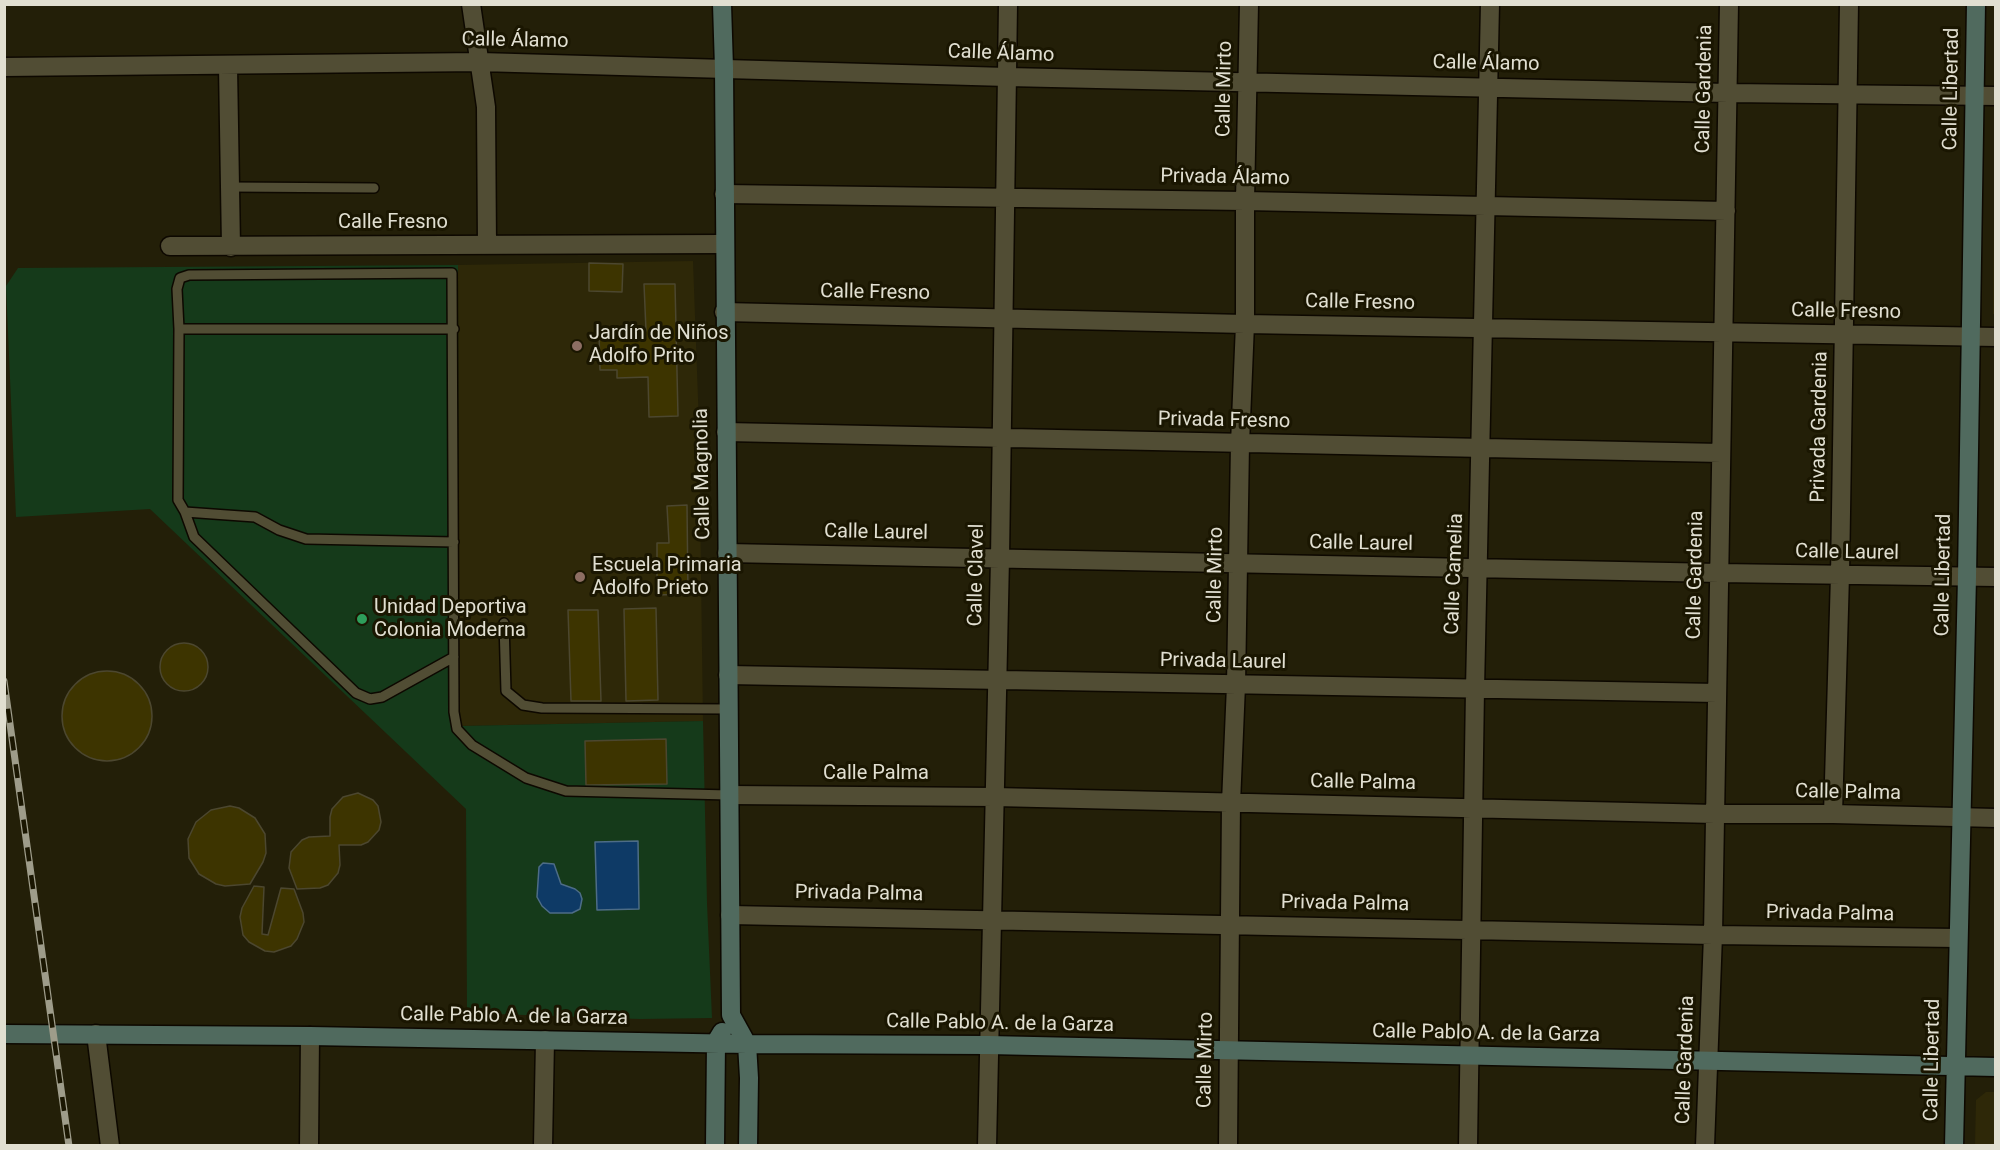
<!DOCTYPE html>
<meta charset="utf-8">
<style>
body{margin:0}
#map{position:relative;width:2000px;height:1150px;overflow:hidden;background:#231f08;font-family:Roboto,sans-serif}
canvas{display:block}
.frame{position:absolute;inset:0;border:6px solid #e1dfd1;pointer-events:none}
</style>
<div id="map">
<canvas width="2000" height="1150"></canvas>
<div class="frame"></div>
</div>
<script>
const ctx = document.querySelector('canvas').getContext('2d');
ctx.lineJoin = 'round';
function paint(path, color) { ctx.fillStyle = color; ctx.fill(path, 'evenodd'); }
const poly = rows => new Path2D(rows.map(r => 'M' + r).join(''));
function trace(path, color, width, dash) { ctx.strokeStyle = color; ctx.lineWidth = width; ctx.lineCap = dash ? 'butt' : 'round'; ctx.setLineDash(dash || []); ctx.stroke(path); }
function label(font, color, halo, rows, align = 'center') {
  ctx.font = font + ' Roboto,sans-serif'; ctx.lineWidth = 6; ctx.setLineDash([]); ctx.textBaseline = 'middle'; ctx.strokeStyle = halo; ctx.fillStyle = color; for (const [text, x, y, turn = 0] of rows) {
    ctx.save(); ctx.translate(x, y); ctx.rotate((+turn || 0) * Math.PI / 180); ctx.textAlign = isNaN(turn) ? turn : align; if (halo) ctx.strokeText(text, 0, 0); ctx.fillText(text, 0, 0); ctx.restore();
  }
}
const built = poly([
 [1995,120,1996,120,1995,314,1993,314],
 [693,261,699,426,703,721,458,726,458,265],
 [1986,1092,1995,1092,1995,1145,1975,1145,1976,1100]
]);
const green = poly([
 [458,265,459,726,703,721,707,903,712,1018,640,1019,467,1013,466,809,150,509,16,517,6,286,18,268]
]);
const water = poly([
 [638,841,639,909,597,910,595,842,638,841],
 [543,863,554,864,561,884,575,889,580,893,582,899,580,909,572,913,550,913,542,906,537,897,539,867,543,863]
]);
const building = poly([
 [589,263,623,264,622,292,589,291,589,263],
 [644,284,675,284,678,416,649,417,648,377,617,378,617,370,600,370,599,332,646,331,644,284],
 [687,505,688,594,657,595,657,543,669,543,667,506,687,505],
 [656,608,658,700,626,701,624,609,656,608],
 [568,610,598,610,601,701,571,701,568,610],
 '160 667a24 24 0 1 1 48 0a24 24 0 1 1-48 0Z',
 '62 716a45 45 0 1 1 90 0a45 45 0 1 1-90 0Z',
 [666,739,667,784,586,785,585,741,666,739],
 [358,793,373,800,378,806,381,822,379,830,368,842,361,845,339,845,340,865,338,873,328,885,320,888,297,889,289,868,291,852,302,840,309,837,330,836,330,817,332,809,343,797,358,793],
 [230,806,239,808,255,818,265,834,266,853,263,862,250,884,225,886,216,884,199,874,189,858,188,839,196,822,211,810,230,806],
 [254,886,264,887,262,934,268,935,281,888,294,889,303,913,304,922,297,939,291,946,274,952,265,951,249,942,243,935,240,917,242,908,254,886]
]);
const lane = poly([
 [230,187,374,188],
 [179,329,177,289,180,278,189,275,452,273,454,712,457,729,472,745,526,778,566,791,729,795],
 [185,512,194,537,356,693,370,699,382,697,454,657],
 [454,542,306,539,279,530,255,517,185,512,178,500,179,329,454,329],
 [504,623,506,691,523,705,542,708,728,709]
]);
const street = poly([
 [471,4,486,107,487,245],
 [228,66,231,247],
 [4,67,480,62,1007,77,1728,93,1996,96],
 [724,194,1245,201,1726,211],
 [170,246,724,244],
 [724,312,1245,324,1996,337],
 [726,432,1721,453],
 [727,553,1719,573,1996,577],
 [728,675,1717,693],
 [729,795,995,797,1715,814,1833,814,1996,818],
 [1833,814,1840,575,1849,4],
 [730,915,1713,935,1958,938],
 [96,1034,110,1146],
 [309,1146,310,1036],
 [543,1146,545,1040],
 [987,1146,1000,558,1008,4],
 [1228,1146,1231,803,1236,685,1240,444,1245,324,1245,201,1249,4],
 [1468,1146,1475,689,1490,4],
 [1705,1146,1713,935,1729,4]
]);
const secondary = poly([
 [722,4,724,68,731,1015,747,1044,749,1078,748,1146],
 [4,1034,310,1036,747,1044,988,1045,1996,1067],
 [715,1146,716,1042,722,1032],
 [1954,1146,1967,577,1976,4]
]);
const rail = poly([
 [4,681,69,1146]
]);
const markers = [
 [577,346,6,"#8d6e63"],
 [580,577,6,"#8d6e63"],
 [362,619,6,"#2e9e5b"]
];
const streetNames = [
 ["Calle Álamo",515,41,1],
 ["Calle Álamo",1001,54,2],
 ["Calle Álamo",1486,64,1],
 ["Calle Mirto",1225,89,-89],
 ["Calle Gardenia",1705,89,-89],
 ["Calle Libertad",1952,89,-89],
 ["Privada Álamo",1225,178,1],
 ["Calle Fresno",393,223],
 ["Calle Fresno",875,293,1],
 ["Calle Fresno",1360,303,1],
 ["Calle Fresno",1846,312,1],
 ["Privada Fresno",1224,421,1],
 ["Privada Gardenia",1820,427,-89],
 ["Calle Magnolia",703,474,-91],
 ["Calle Laurel",876,533,1],
 ["Calle Laurel",1361,544,1],
 ["Calle Laurel",1847,553,1],
 ["Calle Camelia",1455,574,-88],
 ["Calle Clavel",977,575,-89],
 ["Calle Mirto",1216,575,-89],
 ["Calle Gardenia",1696,575,-89],
 ["Calle Libertad",1944,575,-89],
 ["Privada Laurel",1223,662,1],
 ["Calle Palma",876,774],
 ["Calle Palma",1363,783,1],
 ["Calle Palma",1848,793,1],
 ["Privada Palma",859,894,1],
 ["Privada Palma",1345,904,1],
 ["Privada Palma",1830,914,1],
 ["Calle Pablo A. de la Garza",514,1017,1],
 ["Calle Pablo A. de la Garza",1000,1024,1],
 ["Calle Pablo A. de la Garza",1486,1034,1],
 ["Calle Mirto",1206,1060,-89],
 ["Calle Gardenia",1686,1060,-88],
 ["Calle Libertad",1933,1060,-89]
];
const poiNames = [
 ["Jardín de Niños",589,334],
 ["Adolfo Prito",589,357],
 ["Escuela Primaria",592,566],
 ["Adolfo Prieto",592,589],
 ["Unidad Deportiva",374,608],
 ["Colonia Moderna",374,631]
];
paint(built, '#2e2808');
paint(green, '#153a1a');
paint(water, '#0e3a66');
trace(water, '#4d6c86', 1.5);
paint(building, '#3d3400');
trace(building, '#4c472f', 1.5);
trace(lane, '#0d0800', 12);
trace(street, '#0d0800', 21);
trace(secondary, '#0d0800', 21);
trace(lane, '#514d34', 9);
trace(street, '#514d34', 18);
trace(secondary, '#506a5e', 18);
trace(rail, '#9e9c8a', 7);
trace(rail, '#1a1601', 4.5, [14]);
for (const [x, y, r, color] of markers) { const dot = new Path2D(); dot.arc(x, y, r, 0, 2 * Math.PI); ctx.fillStyle = color; ctx.fill(dot); trace(dot, '#1a1601', 2); }
label('20px', '#e1dfd1', '#1a1601', streetNames);
label('20px', '#e1dfd1', '#1a1601', poiNames, 'left');
</script>
